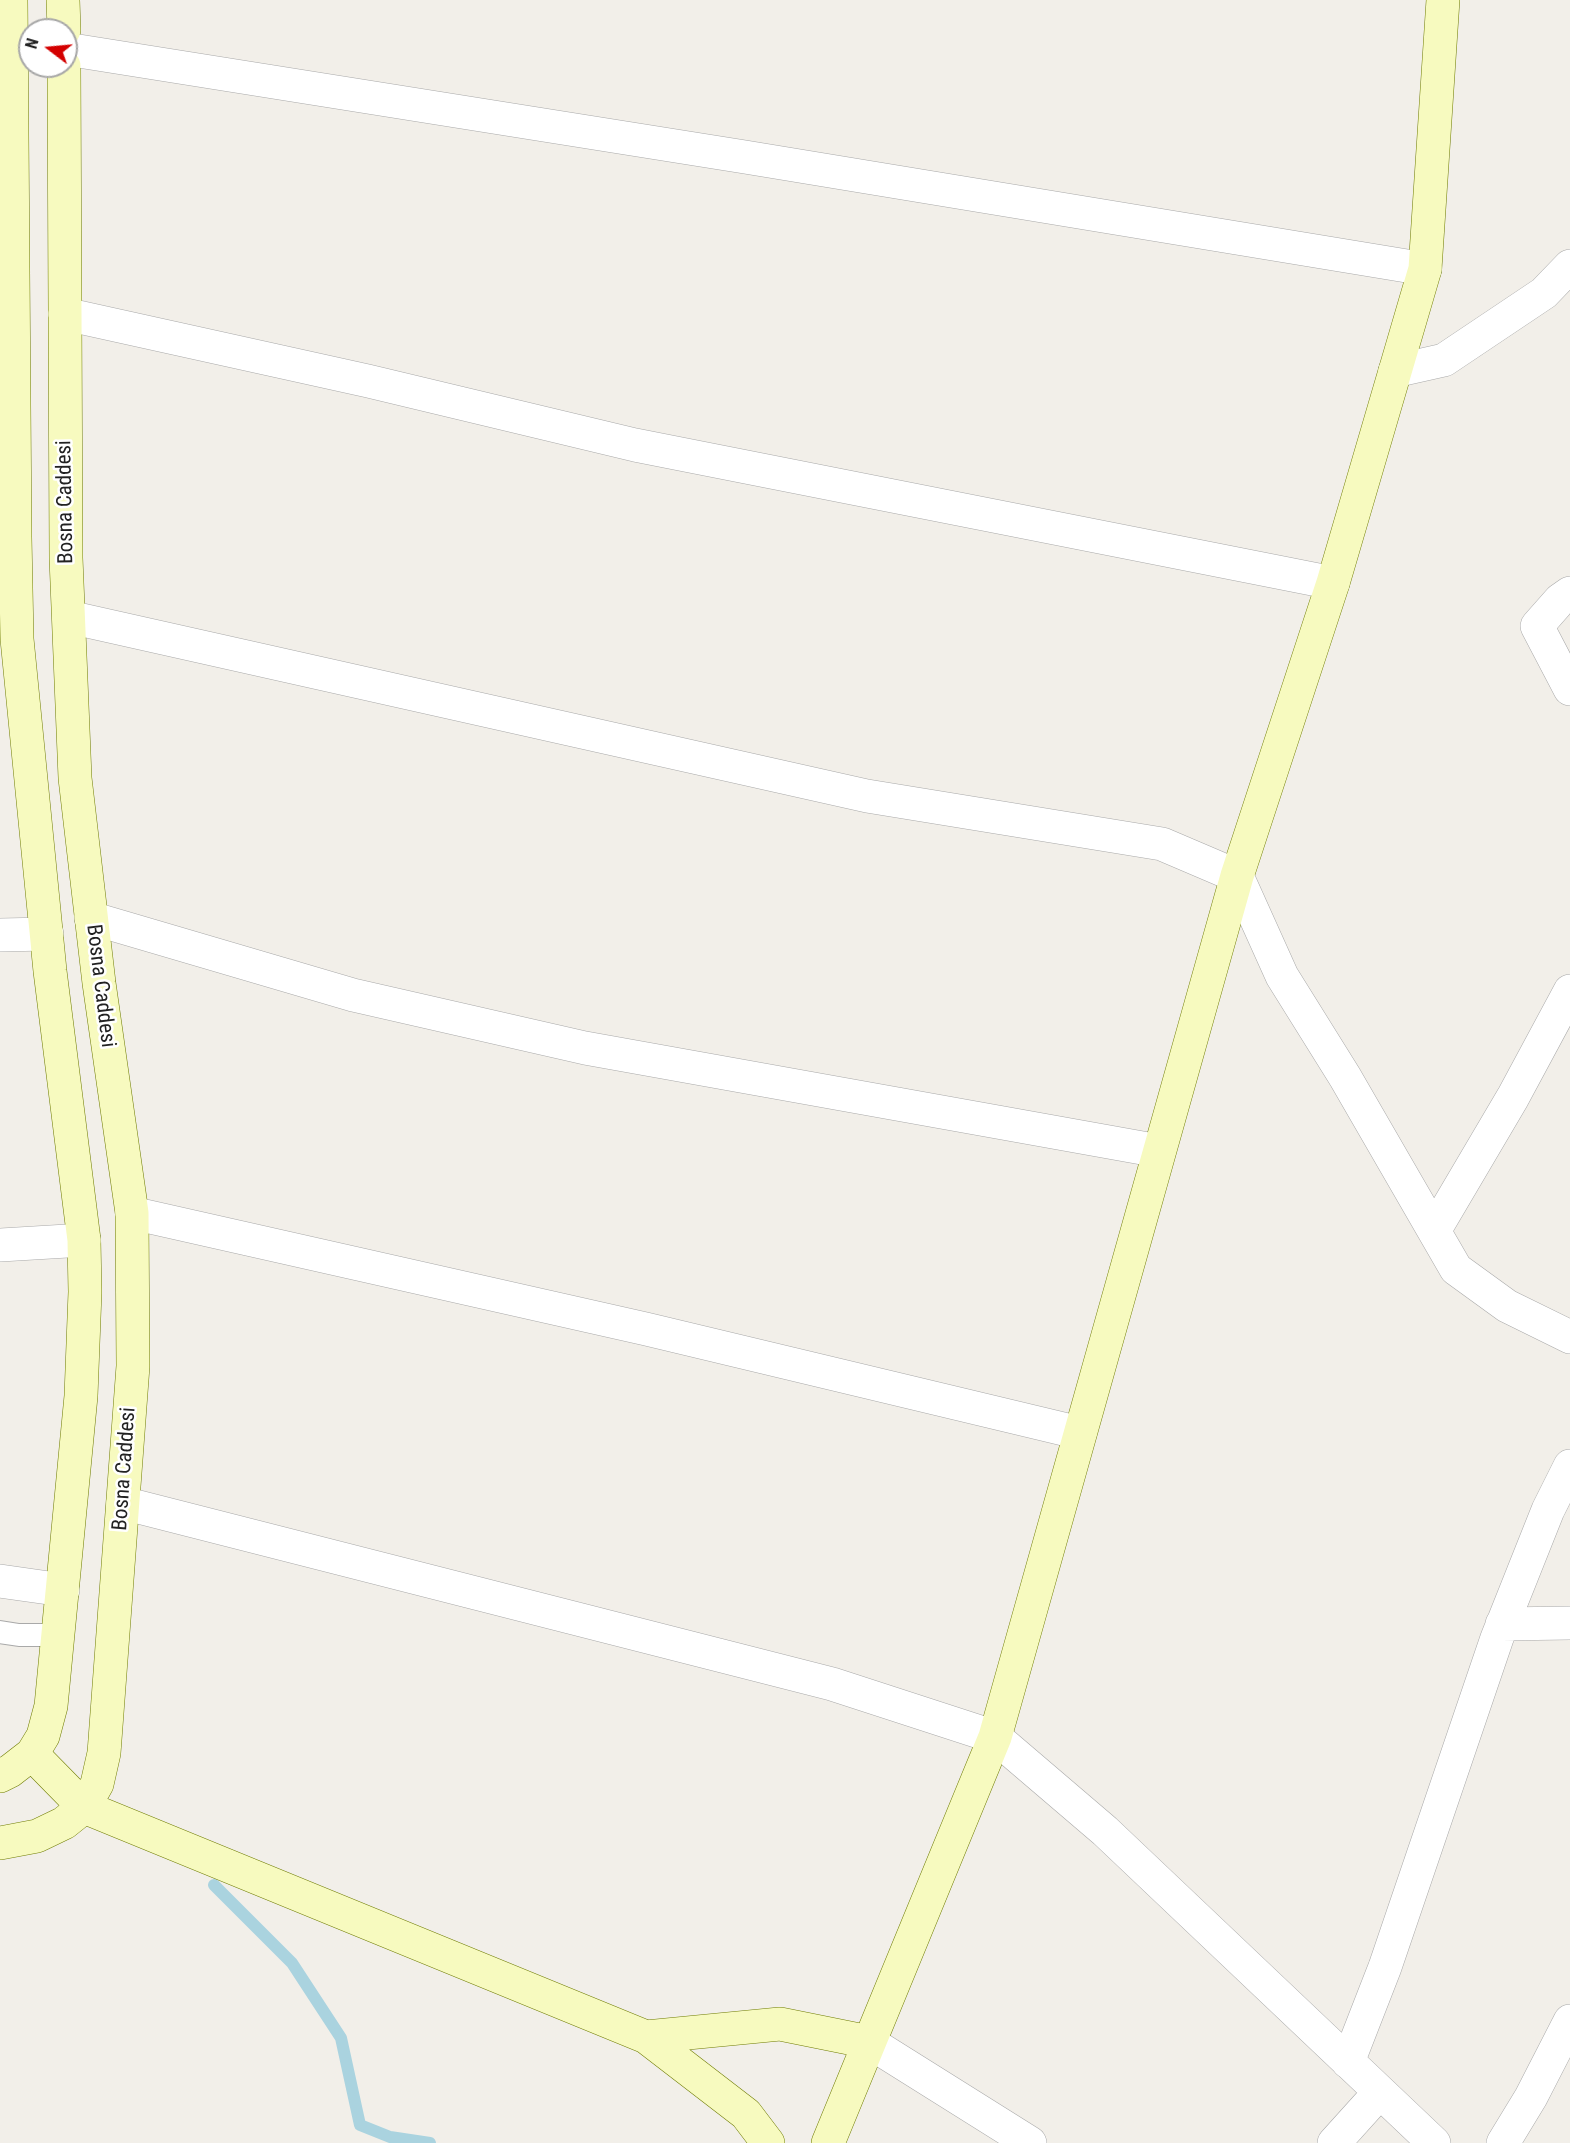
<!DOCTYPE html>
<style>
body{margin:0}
#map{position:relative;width:1570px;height:2143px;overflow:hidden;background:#f2efe9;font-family:"Roboto Condensed",sans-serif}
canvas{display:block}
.north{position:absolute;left:18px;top:18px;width:60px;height:60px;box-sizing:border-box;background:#fff;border:2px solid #a7a7a7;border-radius:50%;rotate:286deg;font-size:16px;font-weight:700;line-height:24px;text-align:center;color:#222}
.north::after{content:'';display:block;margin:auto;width:21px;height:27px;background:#d40000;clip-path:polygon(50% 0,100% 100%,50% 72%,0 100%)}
</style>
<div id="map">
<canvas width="1570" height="2143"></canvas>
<div class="north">N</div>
</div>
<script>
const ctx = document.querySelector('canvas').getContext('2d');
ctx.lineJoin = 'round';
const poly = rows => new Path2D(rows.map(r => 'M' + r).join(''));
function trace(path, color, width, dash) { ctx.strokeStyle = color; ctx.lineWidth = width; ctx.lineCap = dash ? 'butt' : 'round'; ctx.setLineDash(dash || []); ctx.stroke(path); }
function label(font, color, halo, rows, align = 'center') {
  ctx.font = font + ' "Roboto Condensed",sans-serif'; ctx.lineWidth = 5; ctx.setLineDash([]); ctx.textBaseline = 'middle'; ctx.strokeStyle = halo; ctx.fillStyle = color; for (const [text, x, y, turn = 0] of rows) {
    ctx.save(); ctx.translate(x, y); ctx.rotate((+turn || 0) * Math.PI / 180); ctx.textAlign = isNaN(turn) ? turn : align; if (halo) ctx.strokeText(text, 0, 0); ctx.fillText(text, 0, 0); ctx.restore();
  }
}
const stream = poly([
 [214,1885,292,1963,341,2038,360,2125,390,2137,430,2143]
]);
const lane = poly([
 [0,1632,19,1635,59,1635]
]);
const street = poly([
 [66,49,745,157,1425,269],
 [65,314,368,381,635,445,1333,583],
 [1395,371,1444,360,1544,293,1570,266],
 [1570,593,1560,600,1537,626,1570,689],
 [69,617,867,796,1162,844,1237,876,1282,976,1345,1077,1456,1269,1507,1306,1570,1337],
 [91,918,353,995,585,1048,1159,1151],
 [0,935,47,934],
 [132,1213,646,1329,1080,1433],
 [1434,1231,1513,1097,1570,991],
 [0,1245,84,1240],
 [123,1503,832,1684,995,1737,1105,1831,1434,2143],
 [0,1581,63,1590],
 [1502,1624,1570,1623],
 [869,2042,1030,2143],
 [1348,2062,1385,1967,1497,1638,1548,1510,1570,1466],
 [1334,2143,1380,2092],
 [1503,2143,1531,2097,1570,2021]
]);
const secondary = poly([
 [63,0,64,30],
 [32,1754,84,1807,646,2037,746,2114,768,2143],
 [0,1776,10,1771,32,1754,43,1736,51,1706,81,1396,85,1292,84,1240,50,971,17,639,15,537,11,0],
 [0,1843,37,1836,64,1823,84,1807,97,1784,104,1753,133,1366,132,1213,99,983,75,778,66,558,64,66],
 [646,2037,780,2024,869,2042],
 [828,2143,995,1737,1237,876,1333,583,1425,269,1443,0]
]);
const streetNames = [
 ["Bosna Caddesi",66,502,-91],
 ["Bosna Caddesi",100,986,83],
 ["Bosna Caddesi",125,1469,-86]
];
trace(stream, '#aad3df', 12);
trace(lane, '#a9a9a9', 24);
trace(street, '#a9a9a9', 34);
trace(secondary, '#707d05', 34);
trace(lane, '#fff', 22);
trace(street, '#fff', 33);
trace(secondary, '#f7fabf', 33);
label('21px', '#222', '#fff', streetNames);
</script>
